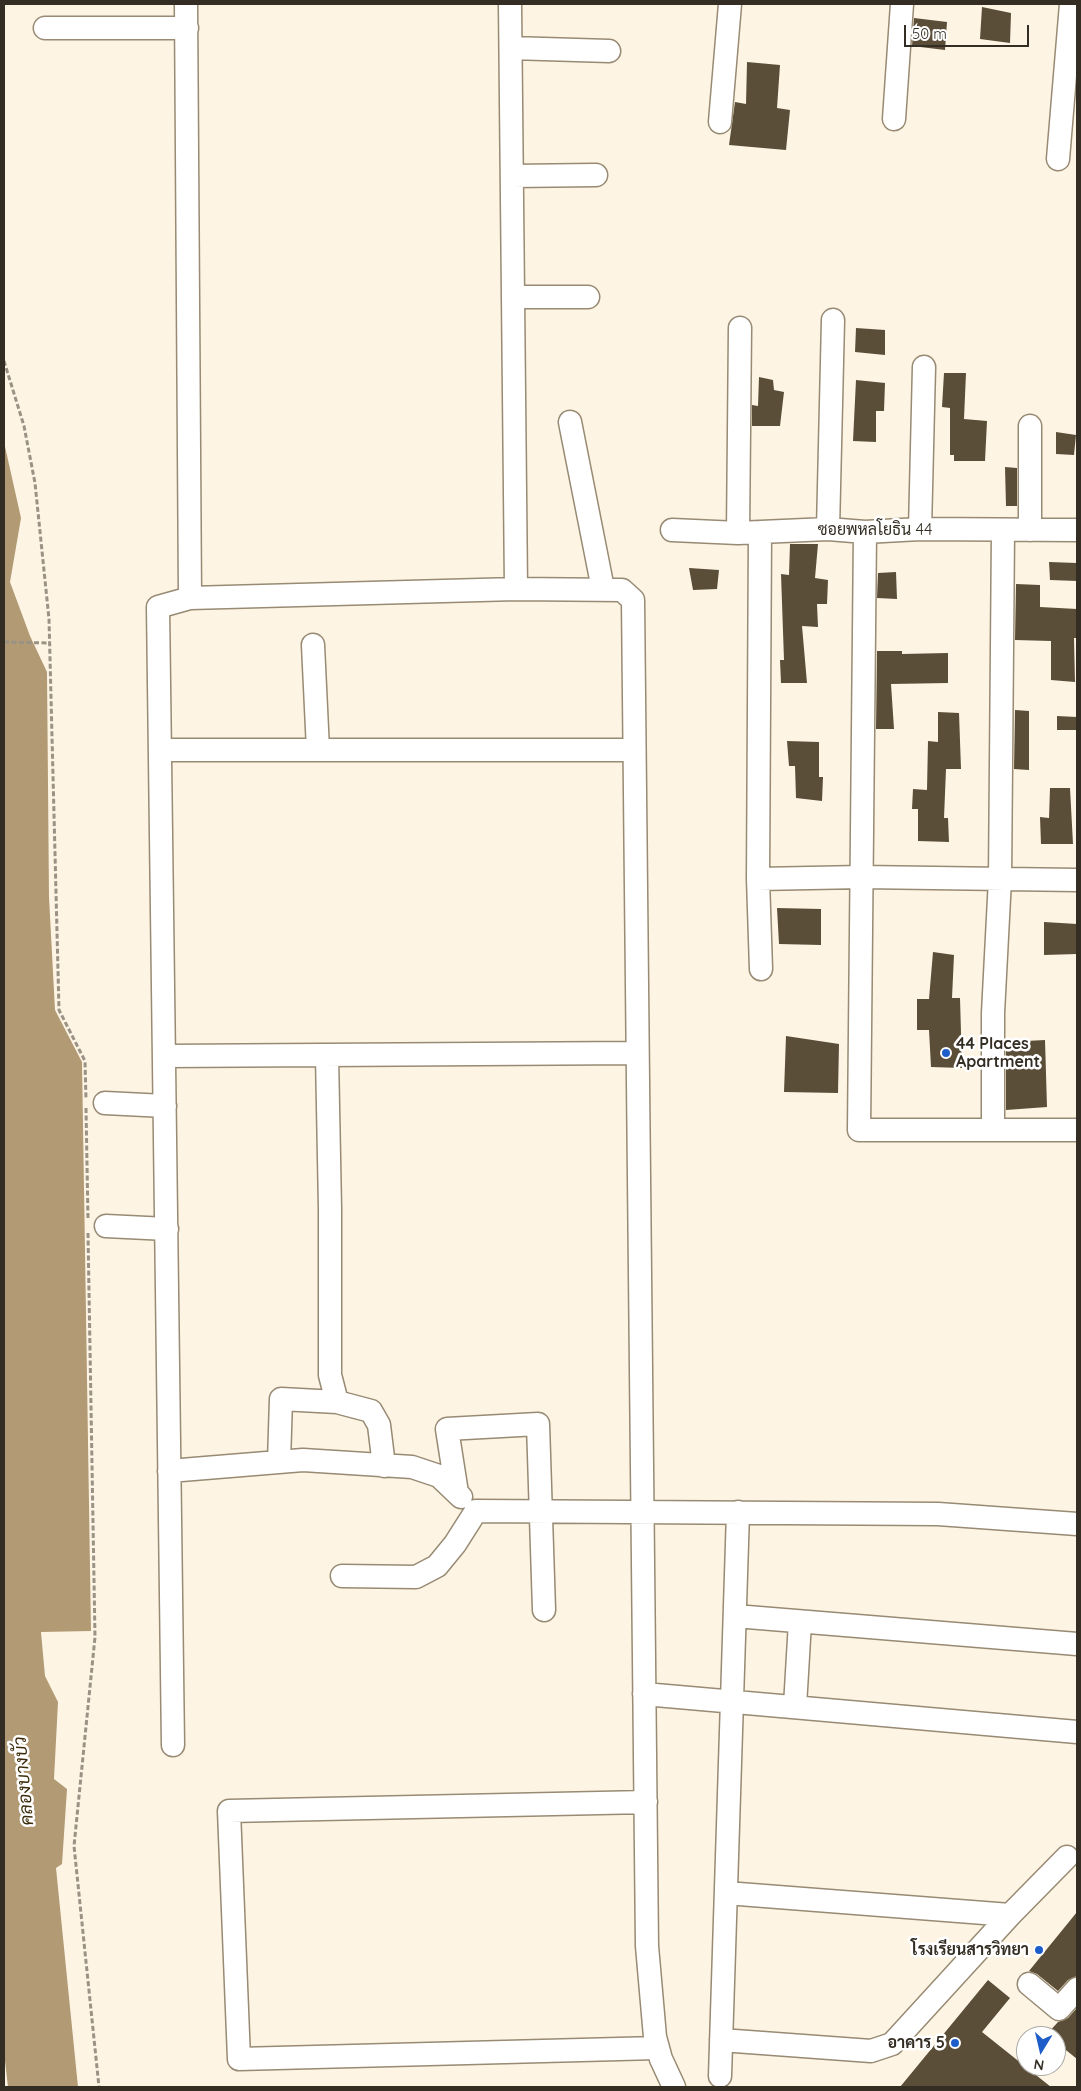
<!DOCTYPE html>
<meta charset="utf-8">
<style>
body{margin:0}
#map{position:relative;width:1081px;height:2091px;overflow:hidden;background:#fdf4e4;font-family:Quicksand,sans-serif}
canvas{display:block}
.frame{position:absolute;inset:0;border:5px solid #332d23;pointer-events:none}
.north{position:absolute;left:1016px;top:2026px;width:50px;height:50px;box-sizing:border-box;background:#fff;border:1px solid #adaba7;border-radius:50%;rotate:189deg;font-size:14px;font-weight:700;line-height:20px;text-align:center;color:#332d23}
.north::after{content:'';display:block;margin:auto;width:18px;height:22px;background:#1d5dc9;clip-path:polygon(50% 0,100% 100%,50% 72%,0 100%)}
.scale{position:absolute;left:904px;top:25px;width:125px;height:22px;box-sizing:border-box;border:2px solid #332d23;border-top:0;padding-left:6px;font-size:15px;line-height:18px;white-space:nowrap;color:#332d23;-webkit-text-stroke:4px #fff;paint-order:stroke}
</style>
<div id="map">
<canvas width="1081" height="2091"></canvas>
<div class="frame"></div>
<div class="north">N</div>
<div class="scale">50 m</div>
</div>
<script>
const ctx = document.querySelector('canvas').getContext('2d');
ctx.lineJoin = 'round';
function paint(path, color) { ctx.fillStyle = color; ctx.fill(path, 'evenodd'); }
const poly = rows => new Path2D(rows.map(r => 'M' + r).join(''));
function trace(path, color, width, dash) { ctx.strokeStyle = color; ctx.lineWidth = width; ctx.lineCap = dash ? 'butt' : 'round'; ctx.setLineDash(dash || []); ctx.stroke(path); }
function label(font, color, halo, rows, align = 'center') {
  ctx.font = font + ' Quicksand,Sarabun,sans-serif'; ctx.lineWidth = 5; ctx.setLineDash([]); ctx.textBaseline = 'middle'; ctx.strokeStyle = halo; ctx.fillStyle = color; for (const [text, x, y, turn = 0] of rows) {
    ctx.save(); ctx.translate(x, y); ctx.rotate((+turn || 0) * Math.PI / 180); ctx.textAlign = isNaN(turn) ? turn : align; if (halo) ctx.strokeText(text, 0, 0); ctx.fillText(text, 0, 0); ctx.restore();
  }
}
const water = poly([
 [4,442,21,518,10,582,30,636,47,672,49,897,55,1010,82,1062,91,1631,41,1632,45,1676,58,1702,54,1779,67,1789,62,1864,56,1868,78,2087,8,2087,4,2052]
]);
const building = poly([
 [982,7,1011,13,1010,43,980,39],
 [914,18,947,22,945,50,912,46],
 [747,62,780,65,777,108,790,110,786,150,729,145,735,102,746,104],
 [856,328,885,330,885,355,855,352],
 [944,373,966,373,964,419,987,421,985,461,954,461,954,455,950,455,950,408,942,407],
 [759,377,773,380,774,390,784,392,780,426,752,426,752,405,758,406],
 [856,380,885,383,884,411,876,411,876,442,853,441],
 [1056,432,1076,435,1074,455,1056,454],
 [1005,467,1017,468,1017,506,1006,506],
 [790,544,818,544,815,578,828,580,827,604,817,604,818,627,802,626,807,683,781,683,780,660,784,660,781,574,789,575],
 [1049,562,1077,563,1077,581,1050,580],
 [689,568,719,570,717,589,693,590],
 [896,572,897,599,877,598,878,573],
 [1016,584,1040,585,1040,607,1077,609,1077,638,1074,638,1075,682,1051,680,1051,641,1015,640],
 [877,651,902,651,902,654,948,653,948,683,891,684,894,729,876,729],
 [1015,710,1029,711,1029,770,1014,769],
 [938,712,959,713,961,769,946,769,944,818,948,818,949,842,918,841,918,809,912,809,913,789,927,790,928,741,938,742],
 [1057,716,1077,717,1077,730,1057,730],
 [787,741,819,742,819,777,823,777,822,801,796,798,795,766,789,766],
 [1050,788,1070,788,1073,844,1041,844,1040,817,1049,818],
 [777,908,821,909,821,945,779,944],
 [1044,922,1077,924,1077,954,1044,955],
 [933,952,954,955,952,998,960,998,962,1068,931,1067,929,1030,917,1030,917,999,929,999],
 [786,1036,839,1044,838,1093,784,1092],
 [1045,1040,1047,1107,1006,1110,1006,1042],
 [1077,1912,1077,1976,1068,1980,1058,1991,1037,1974,1029,1971],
 [988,1980,1010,1998,982,2032,1051,2087,900,2087],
 [1077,2008,1077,2059,1056,2042,1056,2036,1047,2034,1058,2022,1068,2018]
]);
const path = poly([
 [4,361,24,426,35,483,49,619,59,1010,85,1061,86,1099],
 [4,642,50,643],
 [86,1108,88,1219],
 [88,1233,95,1637,74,1846,99,2087]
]);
const minor = poly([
 [186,4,190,598],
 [510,4,516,589],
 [45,28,187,28],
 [511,48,609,51],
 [894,119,902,4],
 [720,122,730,4],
 [1058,159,1071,4],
 [512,176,596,175],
 [513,297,588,297],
 [570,422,603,589],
 [1030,426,1030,530],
 [828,529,833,320],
 [920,529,924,367],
 [672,530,738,533,828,529,865,532,920,529,1077,530],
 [760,532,758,879,862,877,1077,880],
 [865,532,859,1130,1077,1130],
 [738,533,740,328],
 [313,645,318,750],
 [160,750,634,750],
 [758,879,761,969],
 [327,1055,330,1209,330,1375,337,1402],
 [165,1056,637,1053],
 [105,1103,165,1106],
 [993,1130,993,1013,1000,879,1003,531],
 [106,1226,167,1229],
 [279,1462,281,1399,337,1402,371,1411,379,1425,384,1466],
 [169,1471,303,1460,412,1467,439,1476,461,1497],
 [457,1493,447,1429,538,1424,544,1610],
 [342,1576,416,1577,437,1566,455,1544,476,1511,938,1514,1077,1524],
 [735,1616,1077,1644],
 [644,1694,1077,1732],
 [795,1706,800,1622],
 [173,1745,158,607,190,598,516,589,622,590,633,600,647,1946,655,2037,661,2059,674,2087],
 [646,1802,229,1811,239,2059,657,2048],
 [726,1893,1010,1915],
 [1029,1984,1059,2009,1077,1989],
 [721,2040,871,2051,892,2044,1010,1915,1067,1857],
 [720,2076,738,1512]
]);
const markers = [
 [946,1053,5,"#1d5dc9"],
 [1039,1950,5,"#1d5dc9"],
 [955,2043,5,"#1d5dc9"]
];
const streetNames = [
 ["ซอยพหลโยธิน 44",875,530]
];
const poiNames = [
 ["44 Places",956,1044,"left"],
 ["Apartment",956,1062,"left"],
 ["โรงเรียนสารวิทยา",1029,1950],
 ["อาคาร 5",945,2043]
];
const waterNames = [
 ["คลองบางบัว",24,1781,-95]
];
paint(water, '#b19a74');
paint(building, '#5b4e38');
trace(minor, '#988a73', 25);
trace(path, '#999285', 3, [5, 2.5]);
trace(minor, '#fff', 22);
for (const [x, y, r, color] of markers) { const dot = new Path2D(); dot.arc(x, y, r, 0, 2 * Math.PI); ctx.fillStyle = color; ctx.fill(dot); trace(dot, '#fff', 2); }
label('16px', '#332d23', '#fff', streetNames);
label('bold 16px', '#332d23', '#fff', poiNames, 'right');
label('italic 18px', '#3d2c0b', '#fff', waterNames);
</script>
